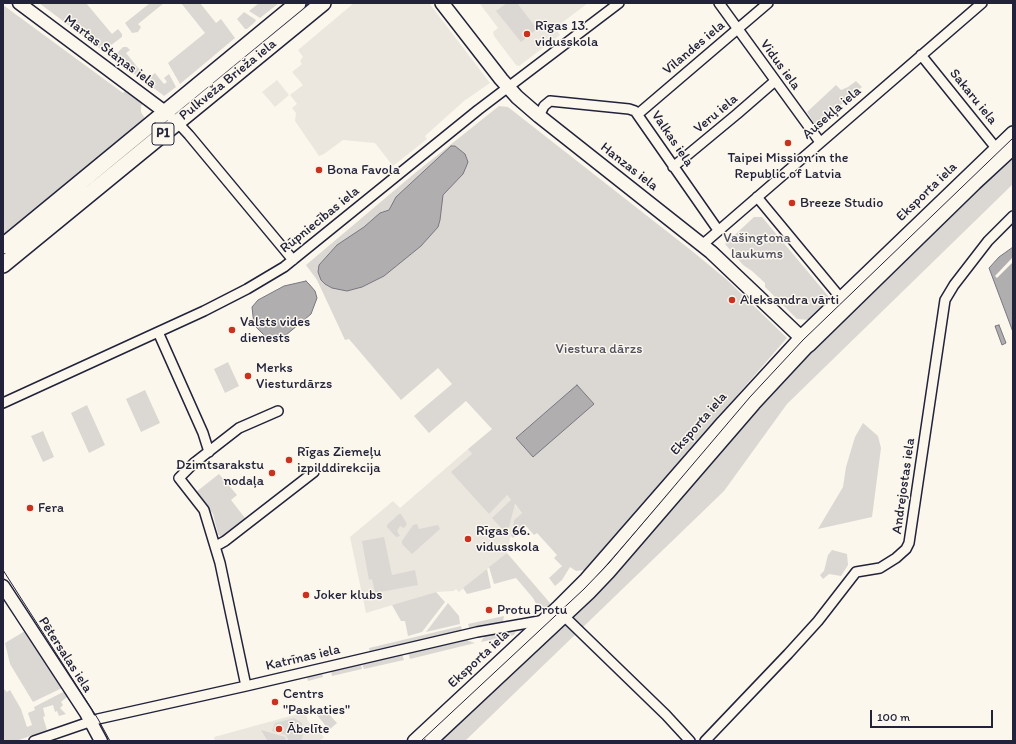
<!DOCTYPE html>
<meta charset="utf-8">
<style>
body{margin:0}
#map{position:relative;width:1016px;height:744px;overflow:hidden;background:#fbf7ec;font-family:Itim,sans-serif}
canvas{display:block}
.frame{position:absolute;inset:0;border:4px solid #22223b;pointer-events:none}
.scale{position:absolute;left:870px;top:710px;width:123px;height:18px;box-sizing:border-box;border:2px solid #22223b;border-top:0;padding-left:5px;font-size:12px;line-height:14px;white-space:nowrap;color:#22223b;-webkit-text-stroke:3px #fbf7ec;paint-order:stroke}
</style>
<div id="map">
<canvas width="1016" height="744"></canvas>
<div class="frame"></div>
<div class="scale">100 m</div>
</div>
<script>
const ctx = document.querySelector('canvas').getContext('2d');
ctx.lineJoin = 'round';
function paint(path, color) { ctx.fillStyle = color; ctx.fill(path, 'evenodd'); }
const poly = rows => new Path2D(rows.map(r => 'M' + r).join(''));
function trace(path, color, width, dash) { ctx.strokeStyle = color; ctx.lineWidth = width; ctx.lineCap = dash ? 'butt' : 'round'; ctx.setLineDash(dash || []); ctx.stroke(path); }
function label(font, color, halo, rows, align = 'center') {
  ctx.font = font + ' Itim,sans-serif'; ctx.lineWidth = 3; ctx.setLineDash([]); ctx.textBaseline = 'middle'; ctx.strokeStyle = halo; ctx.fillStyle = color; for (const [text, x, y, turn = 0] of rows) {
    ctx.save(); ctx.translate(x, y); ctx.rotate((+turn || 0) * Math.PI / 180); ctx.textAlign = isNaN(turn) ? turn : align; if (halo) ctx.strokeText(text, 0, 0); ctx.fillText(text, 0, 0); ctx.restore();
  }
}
const built = poly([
 [354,3,429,3,490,83,464,101,425,136,427,139,393,166,375,143,343,140,324,154,319,156,295,121,296,113,292,108,297,104,290,95,303,85,292,72,302,64,300,61,303,57,298,50],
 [482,3,588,3,555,28,560,35,519,66,516,65,494,36,493,32,498,28,480,4],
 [277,80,289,95,275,107,262,92],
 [468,449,522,513,514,520,507,553,459,592,456,589,454,591,436,592,366,613,350,537,393,501,400,508],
 [305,712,308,721,324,737,320,741,215,741,214,737]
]);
const green = poly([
 [39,3,86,3,112,34,118,29,122,34,122,37,103,51],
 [150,3,164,3,138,24,141,27,138,32,132,33,125,23],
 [181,3,200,3,216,23,221,19,235,38,180,84,168,63,205,33],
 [259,3,279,3,260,18,249,11],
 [306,3,312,3,192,102,243,55],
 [507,3,517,3,537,29,521,42,496,11],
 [3,5,123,93,126,90,143,103,141,106,141,112,146,120,3,239],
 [244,12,256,20,255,22,247,29,245,29,237,19],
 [236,43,235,46,174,97,167,100],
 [123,47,127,47,130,50,126,53,147,79,155,73,164,84,167,82,164,78,169,74,176,87,164,96,163,95,114,59,117,53],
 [856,81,862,87,816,126,807,112,836,85,841,90,848,87],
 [499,106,508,107,692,251,726,279,787,338,585,570,576,571,570,567,562,580,555,586,549,578,562,566,554,558,557,555,537,533,534,535,526,526,513,538,511,536,514,520,522,513,515,504,509,527,504,531,492,518,511,500,507,495,489,514,451,472,472,454,468,449,492,429,466,401,429,433,414,416,452,384,438,368,401,400,349,339,345,340,317,280,306,265,415,173],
 [1013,155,1013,184,787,404,724,491,465,741,438,741,609,582,759,404,973,190],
 [754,217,762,217,829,297,827,304,810,320,797,319,765,287,765,283,752,271,743,265,725,244],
 [228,362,239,386,225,393,214,369],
 [145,390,160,423,141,432,126,399],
 [87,405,105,445,89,453,71,413],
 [863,423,878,436,881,448,872,517,818,529,843,487,846,467,855,437],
 [43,431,54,457,43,462,31,436],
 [219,474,237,495,231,500,245,518,221,537,218,534,213,514,196,492],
 [399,514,401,514,407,524,404,528,400,526,397,531,400,536,396,537,387,527,387,525],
 [417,524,419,529,438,525,440,529,412,554,402,544,402,541,413,525],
 [384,537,392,575,415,570,418,585,375,593,372,579,369,580,362,541],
 [832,550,847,554,848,565,841,576,829,574,823,579,820,575,824,571,828,555],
 [507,553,550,603,551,606,548,609,540,611,533,598,516,578,494,584,489,567],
 [487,569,491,588,467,594,463,588],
 [436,592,445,602,422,632,408,636,405,621,401,621,392,605],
 [448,603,459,616,460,624,426,632],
 [504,616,503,622,470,630,468,624],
 [461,626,462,632,370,653,369,648],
 [513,630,516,630,514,635,481,642,483,638,487,635],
 [25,631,62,688,33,702,10,664,5,643],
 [466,640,475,643,410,659,408,653],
 [402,654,404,660,364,669,362,664],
 [361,664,362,669,332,676,331,671],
 [322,673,323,677,308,681,307,677],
 [4,689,7,692,10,690,21,709,27,727,32,725,28,713,35,710,34,707,65,691,68,696,61,702,63,705,60,708,66,714,59,716,57,711,55,712,53,705,43,708,45,716,43,717,47,730,16,741,3,741,3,690],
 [320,710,327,712,337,723,329,730,317,715],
 [294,718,302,723,303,735,301,741,289,741,286,735,272,731,275,723],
 [261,730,285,737,286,739,282,741,268,741,267,740]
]);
const water = poly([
 [451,146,455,146,465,154,468,162,466,167,463,174,443,195,440,220,438,227,421,246,384,276,362,287,347,291,332,288,325,284,321,280,318,272,319,265,337,245,364,227,380,213,389,210,396,197,451,146],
 [1013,247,1013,332,989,268,999,257,1013,247],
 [306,281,309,284,315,291,317,298,311,314,286,335,268,339,254,325,252,307,258,300,284,286,306,281],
 [999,325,1006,343,1002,345,995,326,999,325],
 [577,385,594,404,533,457,516,438,577,385]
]);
const pier = poly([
 [1013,257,1013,262,997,278,995,276]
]);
const minor = poly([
 [719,3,820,142],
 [921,55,1000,153],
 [165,112,177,122,189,135,293,260],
 [638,114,768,3],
 [539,116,544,106,550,101,629,109,635,111,718,230],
 [673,167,737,114,775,81],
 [757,197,844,302],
 [702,245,982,3],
 [158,332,203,433,209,452],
 [3,403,204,311,247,289,284,267,478,110,619,3],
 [216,546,225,541,314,472],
 [567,619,666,715,690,741],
 [246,686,220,563,204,510,179,478,194,463,239,428,278,411],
 [34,741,98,719,246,686,477,632,545,620],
 [705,741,788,654,818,621,856,572,880,568,896,558,906,549,909,543,945,300,954,285,988,241,1013,216]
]);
const tertiary = poly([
 [19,3,165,112],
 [3,586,86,713,101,741],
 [414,741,557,608,586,579,723,422,801,337],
 [431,741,589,593,609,572,754,404,809,345]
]);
const secondary = poly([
 [442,3,501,79,517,97,539,116,711,252,809,345,975,183,1013,148],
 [801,337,1013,133]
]);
const primary = poly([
 [3,246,298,3],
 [3,265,323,3]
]);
const tram = poly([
 [3,570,98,719,110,741],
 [421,741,584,589,609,563,750,397,803,340,1013,138]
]);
const markers = [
 [527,34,4,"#c8321e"],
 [788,143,4,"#c8321e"],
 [319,170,4,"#c8321e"],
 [792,203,4,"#c8321e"],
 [732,300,4,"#c8321e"],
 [232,330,4,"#c8321e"],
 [248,376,4,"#c8321e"],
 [289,460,4,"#c8321e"],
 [272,473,4,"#c8321e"],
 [30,508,4,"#c8321e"],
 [468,539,4,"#c8321e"],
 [306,595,4,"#c8321e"],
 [489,610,4,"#c8321e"],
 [275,702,4,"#c8321e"],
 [279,729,4,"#c8321e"]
];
const shields = [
 [163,134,22]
];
const shieldNames = [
 ["P1",163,134]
];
const poiNames = [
 ["Rīgas 13.",535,26],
 ["vidusskola",535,42],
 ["Taipei Mission in the",788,158,"center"],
 ["Republic of Latvia",788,174,"center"],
 ["Bona Favola",327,170],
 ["Breeze Studio",800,203],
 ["Aleksandra vārti",740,300],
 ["Valsts vides",240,322],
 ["dienests",240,338],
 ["Merks",256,368],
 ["Viesturdārzs",256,384],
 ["Rīgas Ziemeļu",297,452],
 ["izpilddirekcija",297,468],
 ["Dzimtsarakstu",264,465,"right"],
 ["nodaļa",264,481,"right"],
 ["Fera",38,508],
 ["Rīgas 66.",476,531],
 ["vidusskola",476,547],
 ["Joker klubs",314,595],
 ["Protu Protu",497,610],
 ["Centrs",283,694],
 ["\"Paskaties\"",283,710],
 ["Ābelīte",287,729]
];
const streetNames = [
 ["Vīlandes iela",694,48,-40],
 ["Martas Staņas iela",110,52,37],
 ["Vidus iela",780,65,54],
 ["Pulkveža Brieža iela",228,80,-39],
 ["Sakaru iela",973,97,51],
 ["Ausekļa iela",832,113,-41],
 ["Veru iela",716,114,-40],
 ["Valkas iela",672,139,56],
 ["Hanzas iela",629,167,38],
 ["Eksporta iela",927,192,-44],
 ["Rūpniecības iela",320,220,-39],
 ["Eksporta iela",699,424,-49],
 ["Andrejostas iela",904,486,-82],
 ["Pētersalas iela",65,655,57],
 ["Katrīnas iela",303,658,-13],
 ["Eksporta iela",479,659,-43]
];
const parkNames = [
 ["Vašingtona",757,238],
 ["laukums",757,254],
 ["Viestura dārzs",599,349]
];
paint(built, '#ebe7df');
paint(green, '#dbd8d3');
paint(water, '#b1aeb0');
trace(water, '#787681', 1);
paint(pier, '#fbf7ec');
trace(minor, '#22223b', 12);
trace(tertiary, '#22223b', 15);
trace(secondary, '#22223b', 16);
trace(primary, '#22223b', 18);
trace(minor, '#fbf7ec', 9);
trace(tertiary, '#fbf7ec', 12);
trace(secondary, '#fbf7ec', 13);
trace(primary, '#fbf7ec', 15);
trace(tram, '#22223b', 1);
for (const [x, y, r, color] of markers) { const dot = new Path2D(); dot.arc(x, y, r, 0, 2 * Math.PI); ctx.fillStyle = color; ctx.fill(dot); trace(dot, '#fbf7ec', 1.5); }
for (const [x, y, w] of shields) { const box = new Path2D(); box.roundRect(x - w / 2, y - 11, w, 22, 3); ctx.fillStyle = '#fbf7ec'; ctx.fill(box); trace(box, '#22223b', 1); }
label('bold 13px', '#22223b', null, shieldNames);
label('14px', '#22223b', '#fbf7ec', poiNames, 'left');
label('14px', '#22223b', '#fbf7ec', streetNames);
label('14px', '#505061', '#fbf7ec', parkNames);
</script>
